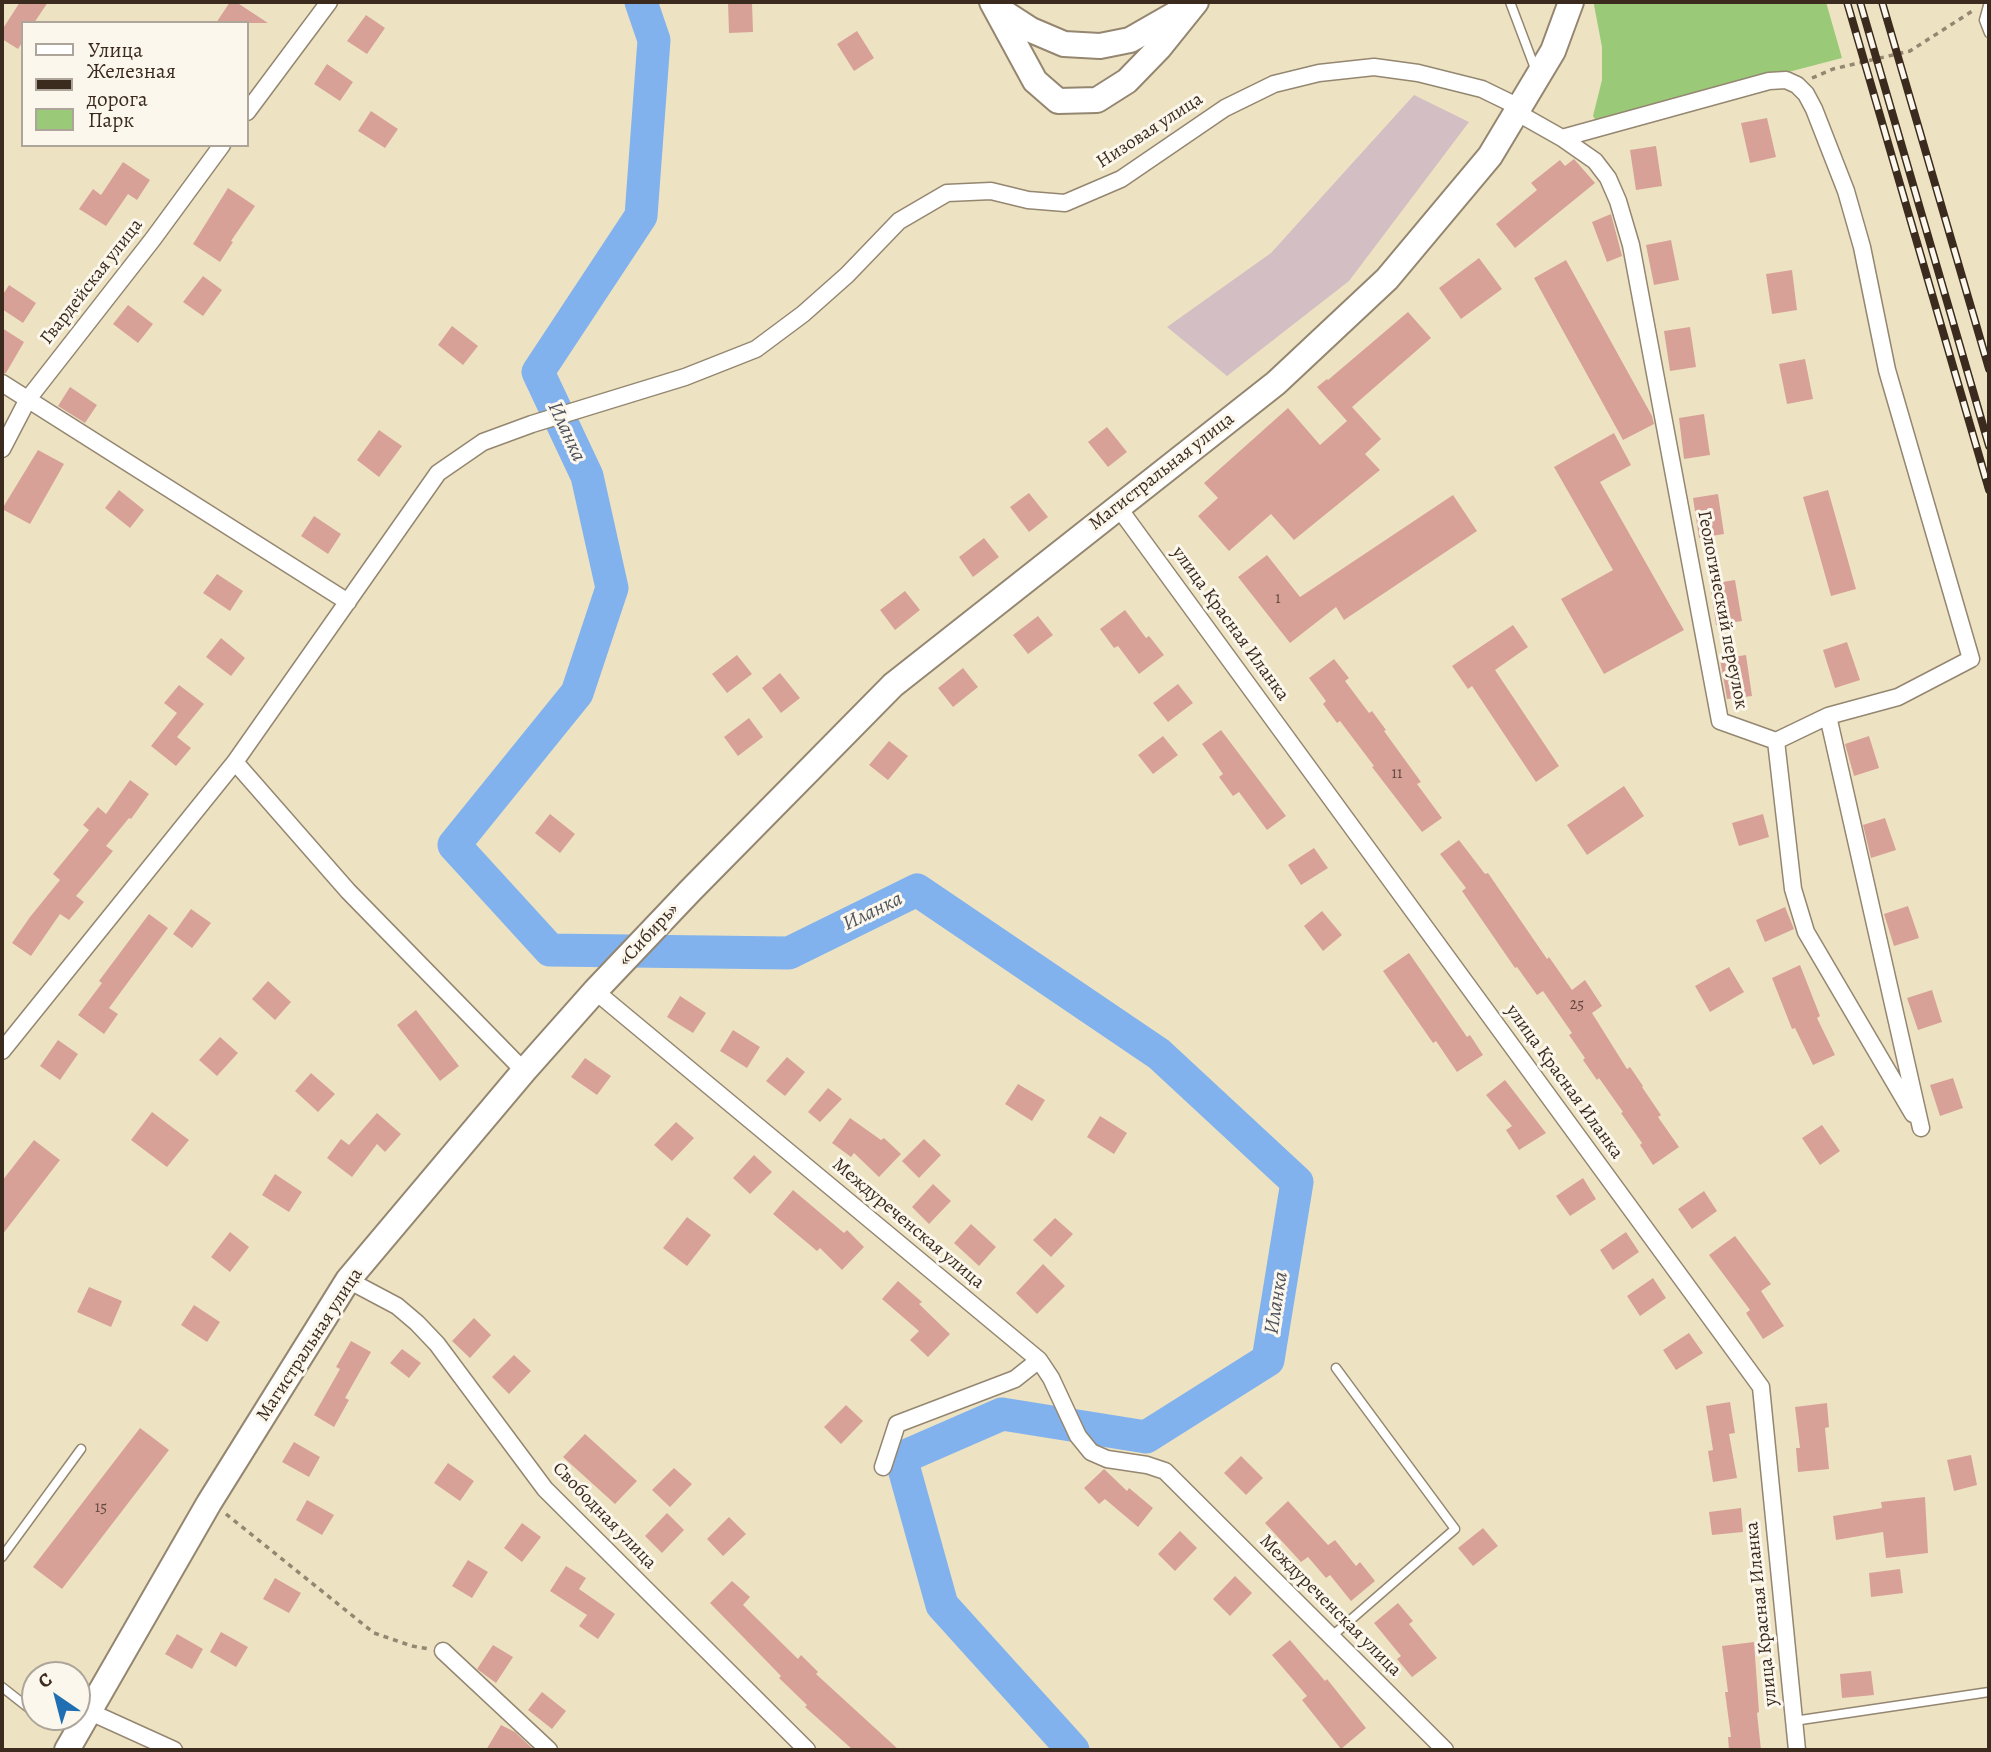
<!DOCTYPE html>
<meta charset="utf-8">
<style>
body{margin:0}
#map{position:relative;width:1991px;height:1752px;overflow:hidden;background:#ede3c3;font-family:Alegreya,serif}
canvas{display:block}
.frame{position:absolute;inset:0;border:4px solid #3b2a1e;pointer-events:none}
.legend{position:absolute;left:21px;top:21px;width:228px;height:126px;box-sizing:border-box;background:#fbf7ec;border:2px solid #aea59a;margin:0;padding:9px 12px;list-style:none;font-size:21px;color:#3b2a1e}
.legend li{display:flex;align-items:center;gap:14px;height:35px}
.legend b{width:35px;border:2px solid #aea59a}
.north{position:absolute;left:21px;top:1661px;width:70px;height:70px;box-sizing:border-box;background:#fbf7ec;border:2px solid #aea59a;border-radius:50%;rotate:325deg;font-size:19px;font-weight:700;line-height:28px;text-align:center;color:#3b2a1e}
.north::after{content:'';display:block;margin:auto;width:24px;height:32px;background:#1f6fb2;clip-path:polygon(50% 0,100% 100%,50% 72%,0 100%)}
</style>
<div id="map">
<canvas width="1991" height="1752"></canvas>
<div class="frame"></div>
<ul class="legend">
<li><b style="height:9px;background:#fff"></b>Улица</li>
<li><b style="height:9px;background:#3b2a1e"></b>Железная дорога</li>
<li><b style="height:19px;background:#9aca78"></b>Парк</li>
</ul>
<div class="north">С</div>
</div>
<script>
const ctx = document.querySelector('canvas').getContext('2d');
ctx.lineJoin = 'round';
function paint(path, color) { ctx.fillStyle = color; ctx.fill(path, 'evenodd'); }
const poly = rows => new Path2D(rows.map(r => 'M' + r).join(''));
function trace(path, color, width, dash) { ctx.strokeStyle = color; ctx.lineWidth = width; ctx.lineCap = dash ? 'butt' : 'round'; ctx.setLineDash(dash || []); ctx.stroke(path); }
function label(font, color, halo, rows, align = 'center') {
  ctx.font = font + ' Alegreya,serif'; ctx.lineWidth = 6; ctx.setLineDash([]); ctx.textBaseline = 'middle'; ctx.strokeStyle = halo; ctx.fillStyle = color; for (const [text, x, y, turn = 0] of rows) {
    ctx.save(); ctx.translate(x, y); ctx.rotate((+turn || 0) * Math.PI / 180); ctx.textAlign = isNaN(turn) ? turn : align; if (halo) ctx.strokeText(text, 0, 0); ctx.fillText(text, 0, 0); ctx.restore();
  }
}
const industrial = poly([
 [1414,95,1469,122,1349,281,1227,376,1167,327,1271,253]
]);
const green = poly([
 [1595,2,1826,2,1842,58,1597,122,1593,116,1602,80,1602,47,1594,5]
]);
const river = poly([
 [641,2,654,40,641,216,538,372,587,476,612,588,577,693,454,845,550,950,789,953,917,890,1159,1054,1297,1182,1268,1360,1146,1437,1002,1414,901,1458,942,1605,1073,1750]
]);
const building = poly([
 [20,2,48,2,34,23,23,23,23,41,18,49,2,39,2,30],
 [230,2,236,2,268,23,216,23],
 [728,2,752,2,753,32,729,33],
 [366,15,385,28,367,54,347,41],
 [857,31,874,58,854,71,837,44],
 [327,64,353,82,340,101,314,84],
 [371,111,398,129,385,148,358,131],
 [1767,118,1776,157,1750,163,1741,123],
 [1656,146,1662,186,1636,190,1630,150],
 [1574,159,1595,183,1515,248,1496,224,1537,190,1531,183,1560,160,1565,166],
 [123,162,150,180,137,200,128,194,106,226,79,209,93,189,101,195],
 [228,188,255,206,231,241,233,242,220,262,193,244],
 [1611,214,1622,256,1607,262,1592,222],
 [1671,240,1679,280,1654,285,1646,245],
 [1479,258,1502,289,1461,319,1439,288],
 [1566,260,1652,416,1654,424,1623,440,1534,278],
 [1792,270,1797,310,1772,314,1766,274],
 [203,276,222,290,203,316,183,302],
 [9,285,36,303,23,323,2,309,2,296],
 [128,305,153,324,138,343,113,324],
 [1408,312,1431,338,1352,407,1381,439,1365,454,1380,470,1294,540,1271,514,1229,551,1198,516,1218,498,1204,483,1288,408,1320,445,1347,421,1317,387,1327,379,1328,380],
 [452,326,478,346,463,365,438,345],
 [1690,327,1696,367,1670,371,1664,331],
 [2,328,24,342,6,373,2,373],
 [1805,359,1813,399,1787,404,1779,364],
 [70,387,97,405,85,423,58,406],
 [1704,414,1710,455,1684,459,1679,418],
 [1107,427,1127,452,1108,467,1088,442],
 [379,430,402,446,379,477,357,460],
 [1614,433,1631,465,1600,482,1684,630,1604,674,1561,599,1613,570,1554,467],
 [38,450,64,464,30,524,2,509],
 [119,490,144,510,130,528,105,508],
 [1828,490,1856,589,1831,596,1803,497],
 [1029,493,1048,517,1029,532,1010,507],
 [1718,494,1724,534,1699,538,1693,498],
 [1453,495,1477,531,1344,620,1336,607,1290,643,1238,577,1267,555,1300,597],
 [314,516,341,534,328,554,301,536],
 [984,538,999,557,973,577,959,557],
 [217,574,243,591,230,611,203,593],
 [1735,580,1742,621,1716,625,1710,584],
 [905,591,920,610,895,630,880,610],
 [1125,610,1146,638,1149,636,1164,655,1139,674,1118,646,1114,648,1100,629],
 [1038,616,1053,635,1028,654,1013,635],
 [1513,625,1528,647,1495,670,1559,766,1536,782,1472,686,1468,689,1452,666],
 [221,638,245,658,231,676,206,657],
 [1847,642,1860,680,1835,688,1823,650],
 [737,655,752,674,727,693,712,674],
 [1746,655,1752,696,1727,699,1720,659],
 [1334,659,1349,678,1345,681,1369,713,1372,711,1386,730,1384,731,1421,782,1417,784,1442,818,1422,832,1372,767,1374,766,1340,721,1337,723,1323,704,1326,701,1309,678],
 [963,668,978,687,953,707,938,688],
 [780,673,800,698,781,713,762,688],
 [1178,684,1193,703,1168,722,1153,703],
 [179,685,204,704,177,737,191,748,176,766,151,746,177,713,164,703],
 [749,718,763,737,738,756,724,737],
 [1221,730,1286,816,1267,830,1239,792,1233,796,1219,777,1223,774,1202,744],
 [1163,736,1178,755,1153,774,1138,755],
 [1869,736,1879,768,1854,776,1845,744],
 [889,741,908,756,888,780,869,765],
 [130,780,149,794,131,819,129,818,106,846,113,851,76,896,84,902,69,920,60,914,31,956,12,943,30,917,60,880,53,874,89,830,83,825,98,807,106,814],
 [1624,786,1644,816,1587,855,1567,825],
 [550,814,575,834,560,853,535,833],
 [1763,814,1769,837,1739,846,1732,823],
 [1885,818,1896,850,1871,858,1863,825],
 [1459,840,1485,874,1488,873,1547,959,1549,957,1572,990,1585,980,1602,1006,1592,1013,1627,1069,1630,1067,1643,1086,1642,1087,1661,1115,1658,1117,1679,1147,1653,1165,1640,1145,1642,1143,1621,1113,1623,1112,1599,1078,1597,1080,1583,1060,1585,1058,1569,1035,1572,1033,1543,991,1537,995,1517,967,1515,968,1462,891,1466,888,1440,854],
 [1314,848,1328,868,1301,885,1288,865],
 [1908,906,1919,938,1894,946,1884,914],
 [1785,907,1794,929,1765,942,1756,920],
 [191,909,211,923,192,948,173,934],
 [1322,911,1342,935,1323,951,1304,926],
 [149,914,168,928,109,1008,118,1014,104,1034,78,1015,102,983,99,981],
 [1409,953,1467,1037,1470,1035,1483,1055,1457,1072,1436,1041,1433,1043,1383,971],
 [1800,965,1820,1016,1817,1018,1835,1055,1813,1065,1795,1028,1792,1029,1772,978],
 [1729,967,1744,992,1710,1012,1695,986],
 [268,981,291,1002,275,1020,252,999],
 [1932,990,1942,1022,1918,1030,1907,998],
 [680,996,706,1013,693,1033,667,1017],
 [416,1010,459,1066,440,1081,397,1025],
 [733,1030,760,1047,747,1068,720,1051],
 [220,1037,238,1053,217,1076,199,1060],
 [58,1040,78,1054,60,1080,40,1066],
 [787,1057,805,1072,785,1096,766,1081],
 [585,1058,611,1076,597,1095,571,1077],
 [311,1073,335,1094,318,1112,295,1091],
 [1953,1078,1963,1108,1940,1116,1930,1085],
 [1505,1080,1546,1133,1519,1150,1506,1130,1512,1126,1486,1095],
 [1018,1084,1045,1100,1032,1121,1005,1104],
 [828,1088,842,1099,820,1122,808,1112],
 [152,1112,189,1140,167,1167,131,1140],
 [377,1113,401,1134,385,1152,377,1144,352,1177,327,1158,341,1139,349,1145],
 [1100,1116,1127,1133,1114,1154,1087,1137],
 [850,1118,881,1140,884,1138,901,1154,879,1177,854,1153,851,1157,832,1143],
 [676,1122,694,1138,672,1161,654,1145],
 [1822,1125,1840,1151,1820,1165,1802,1138],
 [924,1139,941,1155,919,1178,902,1161],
 [34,1140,60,1160,2,1235,2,1181],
 [754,1155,772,1172,750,1194,733,1178],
 [275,1174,302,1192,289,1212,262,1195],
 [1583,1178,1596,1199,1570,1216,1556,1196],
 [933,1184,951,1201,929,1224,912,1207],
 [793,1190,844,1233,847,1230,864,1247,842,1270,820,1248,817,1251,773,1214],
 [1704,1191,1717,1211,1692,1229,1678,1209],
 [687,1217,711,1235,687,1266,663,1248],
 [1055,1218,1073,1234,1051,1257,1033,1240],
 [971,1224,996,1247,979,1266,954,1243],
 [230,1232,249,1247,230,1272,211,1257],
 [1626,1232,1639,1252,1613,1270,1600,1250],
 [1735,1236,1771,1284,1761,1291,1784,1326,1763,1339,1746,1313,1750,1310,1709,1255],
 [1043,1264,1065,1286,1037,1314,1016,1293],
 [1653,1278,1666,1298,1640,1316,1627,1296],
 [898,1281,922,1302,919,1304,950,1334,928,1357,910,1340,919,1331,882,1299],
 [89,1287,122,1301,111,1327,77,1312],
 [194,1305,220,1322,207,1342,181,1325],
 [474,1318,491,1335,470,1358,452,1341],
 [1689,1333,1703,1353,1676,1370,1663,1350],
 [351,1341,371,1352,345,1398,349,1400,334,1427,314,1415,340,1369,336,1367],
 [402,1349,421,1363,409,1378,390,1363],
 [514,1355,531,1371,509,1394,492,1377],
 [1730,1402,1735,1433,1729,1434,1737,1478,1713,1482,1708,1451,1713,1450,1706,1406],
 [1827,1403,1829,1427,1825,1428,1829,1469,1798,1472,1796,1448,1800,1448,1795,1407],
 [846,1405,863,1421,841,1444,824,1427],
 [140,1428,169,1450,62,1589,33,1567],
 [585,1434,637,1481,615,1504,563,1457],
 [294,1442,320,1457,309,1477,282,1462],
 [1971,1455,1977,1485,1954,1491,1947,1460],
 [1241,1456,1263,1478,1246,1495,1224,1473],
 [448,1463,474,1481,460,1501,434,1483],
 [674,1468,692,1484,670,1507,652,1490],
 [1104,1469,1127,1491,1129,1488,1153,1508,1138,1527,1105,1499,1099,1504,1084,1488],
 [1925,1497,1928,1553,1886,1558,1883,1532,1836,1540,1833,1516,1882,1508,1881,1502],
 [307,1500,334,1515,322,1535,296,1520],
 [1288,1501,1328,1545,1335,1540,1356,1566,1360,1562,1375,1581,1351,1601,1330,1575,1326,1578,1308,1557,1301,1562,1265,1523],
 [1741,1508,1743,1532,1712,1535,1709,1512],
 [667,1513,684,1530,662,1553,645,1536],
 [729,1517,746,1534,723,1556,707,1539],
 [522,1523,541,1537,522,1562,504,1548],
 [1483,1528,1498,1546,1473,1566,1458,1548],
 [1180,1531,1197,1548,1175,1571,1158,1554],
 [468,1560,488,1572,472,1598,452,1586],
 [566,1566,586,1578,579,1589,615,1614,598,1639,579,1626,587,1615,550,1591],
 [1900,1569,1903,1593,1871,1597,1869,1573],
 [1235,1576,1252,1593,1230,1616,1213,1599],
 [275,1578,301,1593,289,1613,263,1599],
 [732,1581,750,1597,743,1605,798,1659,801,1655,818,1672,816,1674,899,1750,853,1750,805,1707,807,1705,779,1678,781,1676,710,1603],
 [1398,1603,1413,1621,1409,1624,1437,1658,1412,1677,1397,1659,1401,1656,1374,1623],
 [221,1632,248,1647,236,1667,210,1652],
 [177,1634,203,1649,192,1669,165,1654],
 [1290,1640,1325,1681,1327,1679,1366,1728,1341,1749,1302,1700,1307,1696,1272,1655],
 [1754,1642,1759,1712,1757,1713,1761,1750,1729,1750,1728,1737,1731,1737,1725,1692,1728,1692,1722,1646],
 [493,1645,513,1657,496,1683,477,1669],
 [1871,1671,1874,1695,1842,1698,1840,1674],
 [542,1692,566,1711,552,1729,528,1710],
 [501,1725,515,1732,534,1750,486,1750]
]);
const path = poly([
 [1812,78,1833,69,1910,51,1974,10],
 [226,1514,374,1633,412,1646,429,1649]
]);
const service = poly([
 [1510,2,1536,71],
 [1989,2,1984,20,1989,33],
 [2,1557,81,1449],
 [1332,1636,1455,1529,1336,1368],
 [2,1687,35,1713],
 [1794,1721,1989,1692]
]);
const minor = poly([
 [247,112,329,2],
 [1516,112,1562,138,1595,161,1608,178,1618,201,1631,245,1720,721,1776,741,1828,716,1921,1128],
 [1562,138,1769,81,1786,80,1797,85,1806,94,1814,109,1846,191,1862,247,1887,370,1971,659,1898,697,1828,716],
 [2,383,348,602],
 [2,449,28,399,153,239,222,145],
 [1118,507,1761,1387,1797,1750],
 [1776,741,1793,889,1806,932,1913,1114],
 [595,991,1039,1360,1015,1379,897,1424,883,1467],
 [2,1051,235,762],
 [524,1071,348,891,235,762,438,473,483,442,532,424,685,377,756,349,803,314,847,275,899,221,947,193,991,191,1028,200,1065,203,1121,179,1225,108,1274,84,1319,73,1374,67,1418,73,1482,89,1519,107],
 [348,1280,397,1306,417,1323,437,1344,545,1489,807,1750],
 [1039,1360,1051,1378,1078,1436,1091,1452,1107,1459,1147,1465,1165,1471,1445,1750],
 [443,1651,549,1750],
 [88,1711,174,1750]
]);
const primary = poly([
 [992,2,1035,81,1058,101,1097,100,1127,81,1159,48,1196,2],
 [997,8,1031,30,1064,44,1100,46,1130,40,1184,9],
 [67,1750,209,1503,348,1280,524,1071,595,991,690,891,893,685,1276,383,1387,279,1490,156,1553,51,1571,2]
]);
const rail = poly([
 [1847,2,1989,490],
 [1860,2,1989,446],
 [1882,2,1989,369]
]);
const numberNames = [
 ["1",1278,599],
 ["11",1397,774],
 ["25",1577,1005],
 ["15",101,1508]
];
const streetNames = [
 ["Низовая улица",1150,131,-33],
 ["Гвардейская улица",92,282,-52],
 ["Магистральная улица",1162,472,-38],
 ["Геологический переулок",1722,610,79],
 ["улица Красная Иланка",1230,624,54],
 ["«Сибирь»",649,935,-47],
 ["улица Красная Иланка",1564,1082,54],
 ["Междуреченская улица",908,1224,40],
 ["Магистральная улица",310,1345,-57],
 ["Свободная улица",604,1516,46],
 ["Междуреченская улица",1330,1606,45],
 ["улица Красная Иланка",1762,1614,-96]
];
const waterNames = [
 ["Иланка",566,432,65],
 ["Иланка",873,912,-26],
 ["Иланка",1277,1303,-81]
];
paint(industrial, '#d2bec3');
paint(green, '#9aca78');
trace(river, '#82b2ed', 33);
paint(building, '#d8a198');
trace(service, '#948670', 11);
trace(minor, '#948670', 19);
trace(primary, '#948670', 28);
trace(path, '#948670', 3.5, [5, 5]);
trace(service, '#fff', 8);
trace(minor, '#fff', 16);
trace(primary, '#fff', 24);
trace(rail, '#3b2a1e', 8);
trace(rail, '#fbf7ec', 5, [16]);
label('16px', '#62483c', null, numberNames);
label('19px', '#3b2a1e', '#fbf7ec', streetNames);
label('italic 21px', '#50535c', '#fbf7ec', waterNames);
</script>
